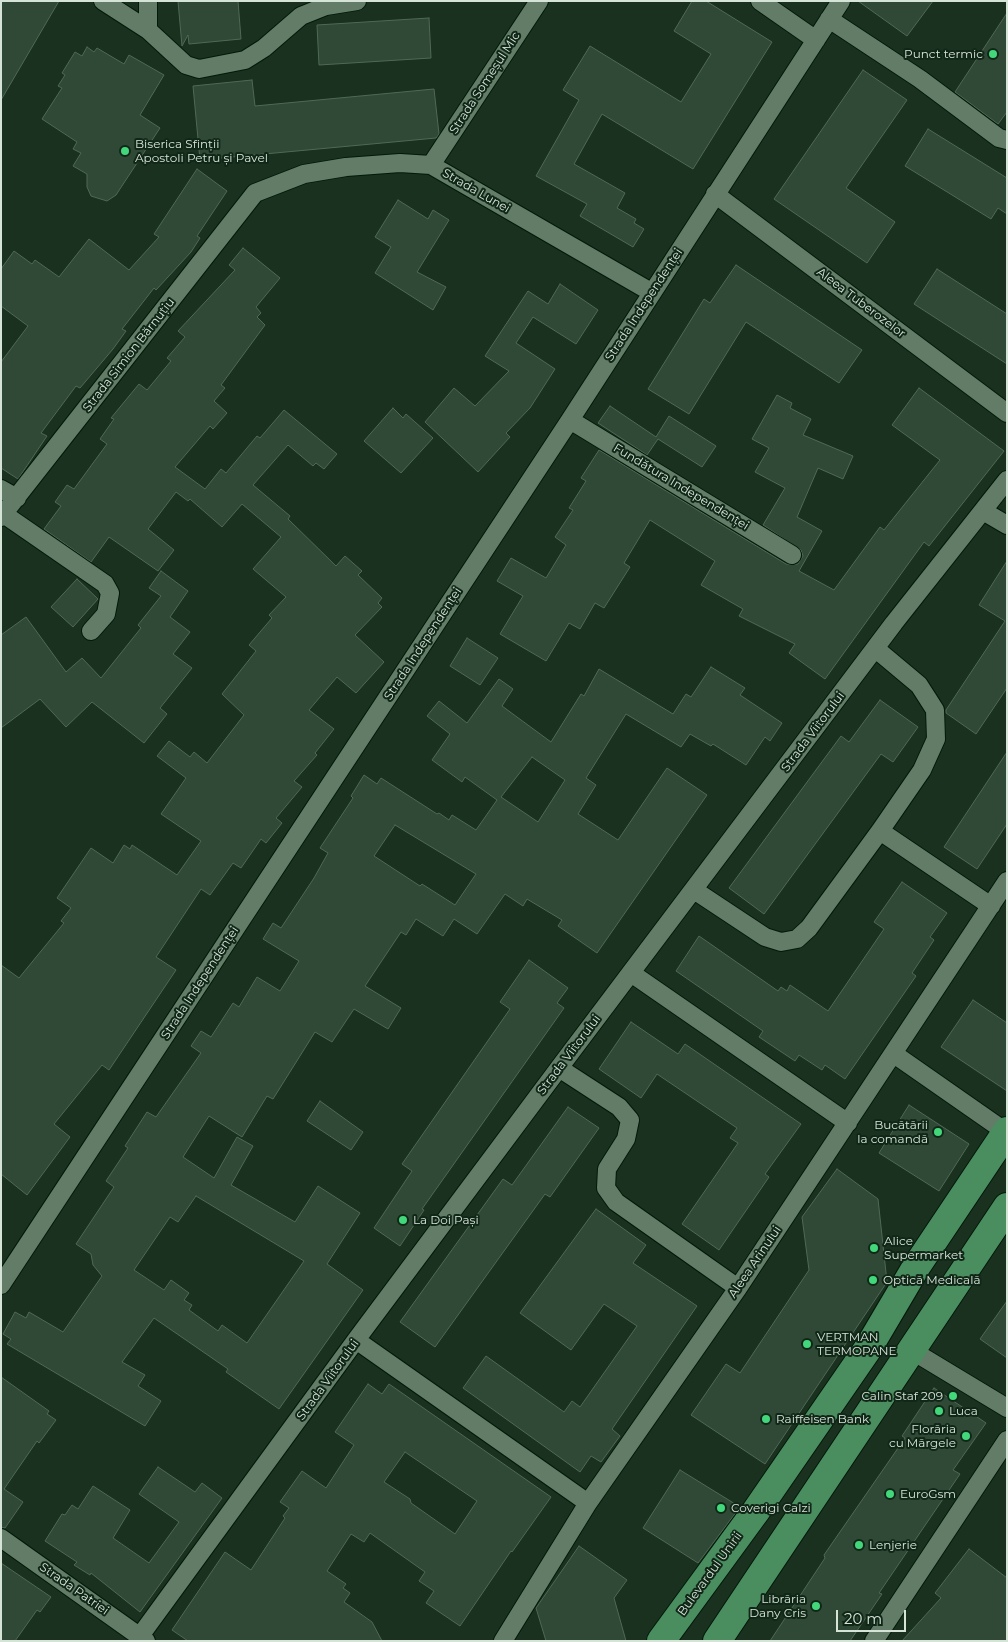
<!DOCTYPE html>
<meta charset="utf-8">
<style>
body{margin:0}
#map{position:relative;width:1008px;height:1642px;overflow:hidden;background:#1a3120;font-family:Montserrat,sans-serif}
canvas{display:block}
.frame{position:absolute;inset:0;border:2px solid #d6e4d8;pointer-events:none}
.scale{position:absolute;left:836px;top:1610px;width:70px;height:22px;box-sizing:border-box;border:2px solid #d6e4d8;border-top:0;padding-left:6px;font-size:15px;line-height:18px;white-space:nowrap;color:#d6e4d8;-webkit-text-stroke:4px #102717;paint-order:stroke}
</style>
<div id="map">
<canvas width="1008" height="1642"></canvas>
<div class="frame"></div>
<div class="scale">20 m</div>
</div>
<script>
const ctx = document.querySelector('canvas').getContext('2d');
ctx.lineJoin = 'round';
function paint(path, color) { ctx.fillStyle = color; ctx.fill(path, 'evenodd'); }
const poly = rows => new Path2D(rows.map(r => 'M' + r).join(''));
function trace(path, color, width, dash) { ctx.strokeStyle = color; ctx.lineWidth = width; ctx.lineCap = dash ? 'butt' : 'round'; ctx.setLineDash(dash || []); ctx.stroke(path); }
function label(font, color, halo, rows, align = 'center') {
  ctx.font = font + ' Montserrat,sans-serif'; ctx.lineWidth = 4; ctx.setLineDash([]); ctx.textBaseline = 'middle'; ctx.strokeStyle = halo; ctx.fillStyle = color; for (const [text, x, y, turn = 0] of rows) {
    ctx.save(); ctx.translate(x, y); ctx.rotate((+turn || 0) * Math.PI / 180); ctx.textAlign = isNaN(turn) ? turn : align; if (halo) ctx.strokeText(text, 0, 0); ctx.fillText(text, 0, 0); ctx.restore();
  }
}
const building = poly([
 [1,1,59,1,1,100,1,1],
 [178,1,238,1,241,39,189,44,188,35,182,46,178,1],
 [692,1,706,1,772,42,693,169,602,114,574,164,625,193,617,208,636,219,634,223,644,229,633,247,580,216,587,204,536,176,579,100,563,90,590,46,681,102,711,54,674,31,692,1],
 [858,1,933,1,907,36,858,1],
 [1007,13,1007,112,998,124,955,92,1007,13],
 [429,18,431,58,319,65,317,25,429,18],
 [87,47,94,52,97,48,124,64,129,55,164,75,140,115,160,128,116,195,107,201,91,196,87,187,87,174,73,166,81,153,73,149,77,142,42,119,62,88,58,86,65,75,62,73,75,52,82,56,87,47],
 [863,70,907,100,846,188,895,222,867,263,774,199,863,70],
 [252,80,255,106,434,89,439,134,436,138,200,160,193,86,252,80],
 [928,129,1007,178,1007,214,998,208,991,219,905,166,928,129],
 [197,169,227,191,197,236,200,238,191,252,156,290,154,288,122,329,126,331,113,349,80,388,76,386,41,433,47,436,18,479,1,468,1,362,28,326,1,306,1,269,14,251,32,264,35,260,59,277,89,239,129,270,159,237,154,234,197,169],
 [398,200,428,219,433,210,449,220,417,272,446,287,433,310,375,273,391,247,375,237,398,200],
 [243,248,280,278,256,307,261,313,257,317,265,325,221,385,225,388,214,401,227,413,213,429,210,426,175,467,205,489,221,469,226,473,257,436,260,438,284,410,337,454,324,469,316,463,313,466,288,445,253,485,290,516,288,519,336,566,345,556,362,571,358,575,382,598,378,603,382,607,355,635,384,662,356,693,337,677,309,710,334,729,315,753,317,755,294,781,302,787,276,818,282,823,266,843,261,839,241,868,233,863,210,895,201,889,156,957,176,970,109,1070,102,1065,54,1124,70,1137,27,1195,1,1174,1,965,19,978,64,923,61,921,71,908,57,898,91,848,113,863,124,845,130,849,132,845,177,875,201,841,161,814,186,778,157,756,169,741,190,757,194,752,207,763,244,715,222,694,256,651,249,645,272,618,269,615,286,597,253,569,281,537,242,504,222,527,190,499,188,501,176,492,148,529,174,550,158,571,109,537,91,562,44,529,61,506,55,502,67,485,74,489,107,444,100,439,114,419,111,418,139,384,147,390,171,361,167,358,185,337,178,331,235,270,229,265,243,248],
 [736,265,862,350,839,383,746,322,689,414,648,389,704,299,710,303,736,265],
 [937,269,1007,314,1007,364,914,304,937,269],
 [560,284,598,310,576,344,533,317,516,343,555,369,530,408,506,433,510,437,478,472,425,422,454,388,475,406,509,371,485,356,528,291,548,304,560,284],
 [919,388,1004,451,929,546,924,542,825,679,789,653,795,644,739,616,743,609,701,585,715,561,650,520,624,563,630,567,604,608,595,603,580,629,569,623,546,661,500,634,523,596,497,581,511,558,546,578,566,545,555,537,573,510,569,508,586,481,581,478,599,450,786,564,798,564,803,556,801,550,763,525,785,488,755,472,769,448,752,439,777,395,792,403,790,408,811,419,803,435,853,456,843,479,818,468,797,517,822,531,799,571,834,590,880,527,884,530,940,460,892,425,919,388],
 [610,406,656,437,669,416,716,446,702,467,658,439,647,455,598,423,610,406],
 [393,408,403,418,406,414,433,438,401,473,364,441,393,408],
 [1007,561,1007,688,976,734,946,713,946,710,1005,621,979,605,1007,561],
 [161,571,188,591,170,617,190,632,173,654,192,668,160,708,167,714,144,743,92,702,66,727,40,699,1,728,1,635,26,617,66,672,82,658,101,678,141,628,138,625,161,596,149,588,161,571],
 [77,579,98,599,73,627,51,607,77,579],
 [467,638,498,658,480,685,450,666,467,638],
 [711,667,745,688,740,695,782,723,770,741,765,737,746,765,713,744,711,746,690,734,681,747,626,714,586,778,596,785,578,814,618,840,667,768,707,795,597,953,558,926,562,920,527,899,523,906,505,894,477,934,454,919,443,936,416,919,406,935,401,932,365,986,401,1008,388,1029,354,1009,332,1042,315,1032,273,1099,267,1096,242,1137,209,1116,183,1157,214,1178,237,1137,253,1146,231,1185,295,1222,318,1186,360,1213,327,1264,363,1290,279,1409,226,1372,228,1369,154,1318,122,1362,145,1375,138,1386,161,1401,145,1426,7,1344,11,1339,3,1334,15,1312,26,1318,29,1312,63,1332,102,1276,93,1265,91,1254,76,1244,114,1187,106,1181,128,1148,125,1146,147,1112,156,1117,201,1053,191,1046,201,1031,211,1037,233,1003,239,1007,257,977,280,991,299,961,263,939,273,923,281,928,314,878,328,853,320,848,353,798,351,796,364,775,377,784,381,778,437,814,439,813,449,820,452,815,476,830,497,800,465,777,462,782,432,760,450,734,427,716,439,701,467,723,499,679,513,689,502,706,551,742,581,694,584,696,599,669,673,714,686,694,691,697,711,667],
 [532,757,565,780,538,822,501,797,532,757],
 [395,825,476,874,455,905,422,884,420,886,374,856,395,825],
 [196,1196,304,1261,247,1343,222,1325,218,1331,189,1310,192,1305,184,1300,189,1293,171,1280,164,1290,134,1270,170,1217,178,1222,196,1196],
 [880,700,918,727,893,762,881,754,764,914,729,888,841,736,849,742,880,700],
 [1007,752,1007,824,977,869,944,847,1007,752],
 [902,882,947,913,930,937,934,940,912,973,916,976,845,1079,825,1065,822,1070,799,1055,795,1061,759,1037,763,1031,676,971,699,936,778,991,781,987,787,991,790,985,828,1011,884,929,874,922,902,882],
 [529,960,568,988,557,1003,564,1008,422,1209,424,1210,400,1246,374,1228,412,1171,402,1164,510,1009,500,1002,529,960],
 [973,1000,1007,1023,1007,1091,941,1047,973,1000],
 [631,1022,678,1054,685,1044,801,1124,765,1174,769,1177,719,1250,682,1224,738,1143,730,1138,737,1128,657,1074,641,1098,599,1069,631,1022],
 [320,1101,363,1132,351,1150,307,1121,320,1101],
 [909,1105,969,1144,939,1191,879,1153,909,1105],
 [568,1107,599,1128,550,1197,545,1194,435,1347,400,1322,503,1179,512,1185,568,1107],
 [837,1169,878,1199,887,1282,765,1464,691,1415,726,1364,740,1373,809,1270,802,1217,837,1169],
 [596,1209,646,1245,633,1263,697,1306,612,1429,620,1436,601,1462,591,1456,580,1472,463,1388,486,1356,564,1412,572,1401,580,1407,637,1326,604,1304,571,1350,520,1313,596,1209],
 [1007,1301,1007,1358,980,1339,1007,1301],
 [1,1377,49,1411,47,1414,56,1420,39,1443,37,1441,4,1489,23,1502,5,1528,1,1527,1,1377],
 [368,1384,382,1394,389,1384,551,1497,512,1552,511,1551,460,1626,426,1603,434,1591,419,1581,425,1572,370,1533,364,1542,351,1534,327,1571,346,1584,343,1588,350,1593,344,1602,372,1622,382,1641,188,1641,172,1630,225,1552,251,1570,285,1518,283,1516,289,1508,280,1502,302,1471,326,1488,354,1445,335,1432,368,1384],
 [405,1452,477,1501,455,1534,411,1503,410,1499,384,1482,405,1452],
 [934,1388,986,1423,953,1470,960,1474,879,1593,882,1594,850,1641,770,1641,825,1558,824,1555,905,1438,902,1436,934,1388],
 [158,1467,195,1492,202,1483,222,1498,140,1612,91,1573,90,1575,74,1565,77,1562,45,1541,62,1514,65,1515,72,1505,78,1509,93,1486,130,1510,113,1538,149,1563,179,1522,139,1494,158,1467],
 [680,1470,740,1507,698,1563,643,1528,680,1470],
 [579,1546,627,1580,614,1598,626,1641,546,1641,536,1608,579,1546],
 [969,1549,1007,1578,1007,1641,902,1641,941,1598,935,1593,969,1549],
 [1,1563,51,1597,40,1612,37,1610,15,1641,1,1641,1,1563]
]);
const street = poly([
 [103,1,148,30,186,65,199,69,245,60,264,48,301,16,326,6,357,1],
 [148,1,148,30],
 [760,1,816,40],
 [829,19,920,79,999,138,1007,140],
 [431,165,539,1],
 [715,194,1007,413],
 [570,420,792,555],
 [1,489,17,498],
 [983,511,1007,525],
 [5,515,105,584,110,593,106,614,91,631],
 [1,517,255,193,304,174,346,167,400,163,431,165,651,292],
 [880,831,991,906],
 [694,890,765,937,781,942,797,939,809,928,880,831,922,770,936,739,935,710,919,685,876,649],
 [631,973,848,1123],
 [894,1054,1006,1132],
 [559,1068,619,1107,630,1120,626,1139,607,1169,606,1188,616,1202,738,1288],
 [1,1285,570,420,841,1],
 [356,1340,588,1503],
 [911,1350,1007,1408],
 [1,1538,146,1641],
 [140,1636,356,1340,559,1068,894,623,1007,480],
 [503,1641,588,1503,738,1288,1007,881],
 [874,1641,1007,1440]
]);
const primary = poly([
 [661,1641,756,1511,867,1350,916,1267,1007,1131],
 [717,1641,1007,1207]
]);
const markers = [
 [993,54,5,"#43d77b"],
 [125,151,5,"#43d77b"],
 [938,1132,5,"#43d77b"],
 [403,1220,5,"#43d77b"],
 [874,1248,5,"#43d77b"],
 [873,1280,5,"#43d77b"],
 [807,1344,5,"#43d77b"],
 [953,1396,5,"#43d77b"],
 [939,1411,5,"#43d77b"],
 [766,1419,5,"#43d77b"],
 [966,1436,5,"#43d77b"],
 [890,1494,5,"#43d77b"],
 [721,1508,5,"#43d77b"],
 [859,1545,5,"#43d77b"],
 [816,1606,5,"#43d77b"]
];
const poiNames = [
 ["Punct termic",983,54,"right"],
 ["Biserica Sfinții",135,144],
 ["Apostoli Petru și Pavel",135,158],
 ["Bucătării",928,1125,"right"],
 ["la comandă",928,1139,"right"],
 ["La Doi Pași",413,1220],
 ["Alice",884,1241],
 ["Supermarket",884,1255],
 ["Optică Medicală",883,1280],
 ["VERTMAN",817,1337],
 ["TERMOPANE",817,1351],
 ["Calin Staf 209",943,1396,"right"],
 ["Luca",949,1411],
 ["Raiffeisen Bank",776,1419],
 ["Florăria",956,1429,"right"],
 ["cu Mărgele",956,1443,"right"],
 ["EuroGsm",900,1494],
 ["Coverigi Calzi",731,1508],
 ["Lenjerie",869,1545],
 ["Librăria",806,1599,"right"],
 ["Dany Cris",806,1613,"right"]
];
const streetNames = [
 ["Strada Someșul Mic",485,83,-57],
 ["Strada Lunei",476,191,30],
 ["Aleea Tuberozelor",861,303,37],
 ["Strada Independenței",644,305,-57],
 ["Strada Simion Bărnuțiu",129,355,-52],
 ["Fundătura Independenței",681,487,31],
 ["Strada Independenței",423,644,-57],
 ["Strada Viitorului",813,732,-53],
 ["Strada Independenței",200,983,-57],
 ["Strada Viitorului",569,1055,-53],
 ["Aleea Arinului",755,1262,-56],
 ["Strada Viitorului",328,1380,-54],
 ["Bulevardul Unirii",710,1574,-54],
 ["Strada Patriei",74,1589,35]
];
paint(building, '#304836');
trace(building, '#506956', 1);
trace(street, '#03190a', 20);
trace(primary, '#03190a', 30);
trace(street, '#627c68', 18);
trace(primary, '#4a8e60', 28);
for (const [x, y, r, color] of markers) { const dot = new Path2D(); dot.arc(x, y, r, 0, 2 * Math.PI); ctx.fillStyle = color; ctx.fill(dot); trace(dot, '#102717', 2); }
label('12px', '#d6e4d8', '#102717', poiNames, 'left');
label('12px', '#d6e4d8', '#102717', streetNames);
</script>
